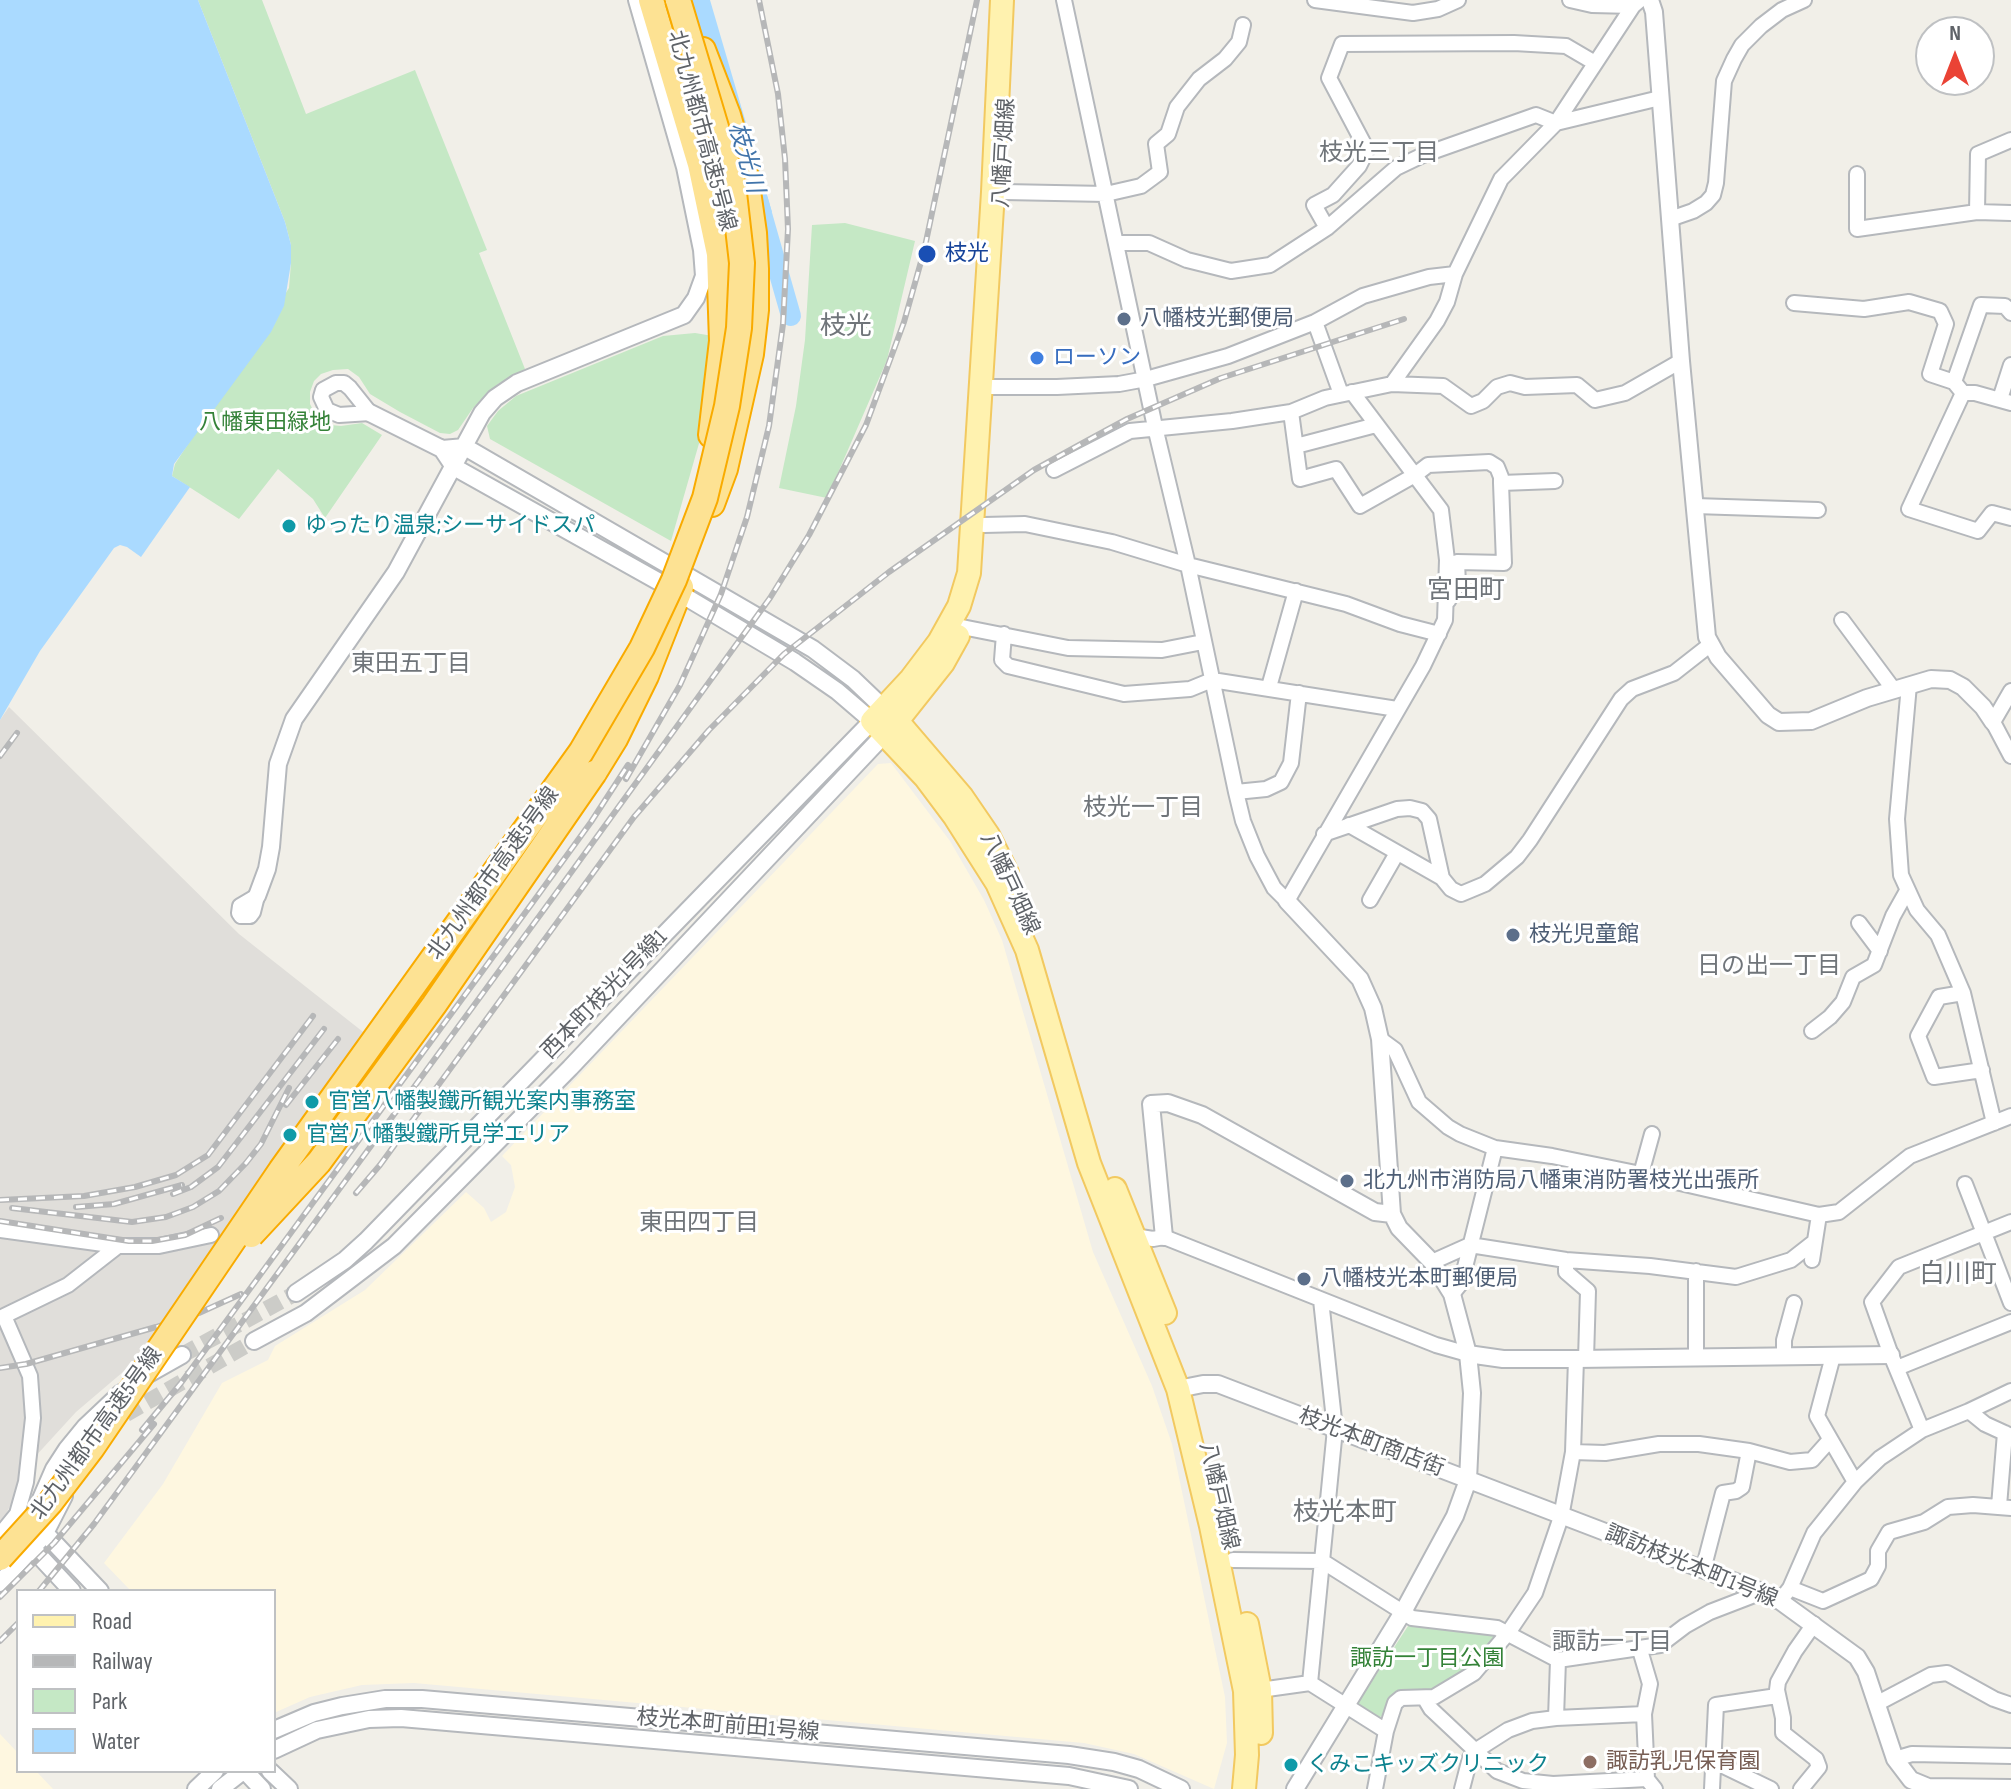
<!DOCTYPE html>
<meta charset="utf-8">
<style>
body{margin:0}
#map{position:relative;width:2011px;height:1789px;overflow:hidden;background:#f1efe8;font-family:"Sofia Sans Condensed",sans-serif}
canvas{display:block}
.legend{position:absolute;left:16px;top:1589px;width:260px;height:184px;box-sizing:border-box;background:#fff;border:2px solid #bfc1c3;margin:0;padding:10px 14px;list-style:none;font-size:24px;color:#5f6368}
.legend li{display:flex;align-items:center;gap:16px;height:40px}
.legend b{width:40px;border:2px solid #bfc1c3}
.north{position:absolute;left:1915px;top:16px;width:80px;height:80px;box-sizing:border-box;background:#fff;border:2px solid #bfc1c3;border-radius:50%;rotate:0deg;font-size:22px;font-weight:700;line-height:32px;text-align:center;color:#5f6368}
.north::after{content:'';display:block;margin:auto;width:28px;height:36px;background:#ea4335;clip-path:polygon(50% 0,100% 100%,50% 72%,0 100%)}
</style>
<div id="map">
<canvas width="2011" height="1789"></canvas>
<ul class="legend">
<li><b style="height:10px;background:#fff2af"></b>Road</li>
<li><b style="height:10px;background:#b6b7b8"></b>Railway</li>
<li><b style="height:22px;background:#c5e8c5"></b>Park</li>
<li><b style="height:22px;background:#aadaff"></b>Water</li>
</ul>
<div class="north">N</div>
</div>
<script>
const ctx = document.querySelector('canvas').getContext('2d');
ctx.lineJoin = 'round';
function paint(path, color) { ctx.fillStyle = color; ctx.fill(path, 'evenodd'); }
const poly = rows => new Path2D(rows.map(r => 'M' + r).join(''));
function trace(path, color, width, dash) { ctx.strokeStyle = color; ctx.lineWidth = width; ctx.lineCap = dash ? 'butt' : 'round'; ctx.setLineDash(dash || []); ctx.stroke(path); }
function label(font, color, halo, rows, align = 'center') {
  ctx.font = font + ' "Sofia Sans Condensed","Noto Sans JP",sans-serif'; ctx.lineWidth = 6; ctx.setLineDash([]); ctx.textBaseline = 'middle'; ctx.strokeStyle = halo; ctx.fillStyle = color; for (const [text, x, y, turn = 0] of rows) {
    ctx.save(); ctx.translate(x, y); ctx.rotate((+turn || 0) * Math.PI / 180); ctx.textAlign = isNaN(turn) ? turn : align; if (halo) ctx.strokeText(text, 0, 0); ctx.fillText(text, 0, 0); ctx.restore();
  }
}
const commercial = poly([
 [891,763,950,841,984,900,1002,940,1093,1252,1152,1386,1172,1444,1225,1697,1227,1743,1214,1789,1134,1754,1084,1743,414,1683,362,1685,310,1697,274,1713,274,1591,131,1591,104,1563,163,1484,222,1383,268,1360,275,1346,365,1290,466,1192,484,1208,491,1222,506,1212,515,1187,511,1165,502,1156,878,764],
 [0,1734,18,1753,18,1771,36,1771,53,1789,0,1789]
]);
const industrial = poly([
 [9,707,239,934,391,1054,130,1366,76,1412,22,1471,14,1498,0,1526,0,720]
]);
const green = poly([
 [198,0,262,0,306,114,415,70,487,250,479,253,525,369,498,384,473,408,458,430,450,434,440,433,400,412,370,394,359,377,348,369,333,370,321,374,314,381,310,392,310,404,315,414,331,425,341,426,362,423,382,435,325,518,313,499,278,469,239,519,172,476,175,464,289,288,291,263,291,245,285,222],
 [845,223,915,241,887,360,827,498,779,488,796,406,805,340,812,225],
 [695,333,713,336,704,426,671,541,490,439,487,426,498,411,516,396,663,336],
 [1410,1623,1488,1631,1494,1636,1494,1641,1474,1666,1431,1693,1398,1692,1392,1696,1383,1715,1379,1718,1357,1704]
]);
const water = poly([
 [0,0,198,0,285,222,291,245,291,263,284,306,271,332,174,464,172,476,190,487,141,557,127,547,120,545,114,548,40,651,0,720],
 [687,0,710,0,772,212,753,217]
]);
const river = poly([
 [758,200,791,316]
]);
const tertiaryTunnel = poly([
 [182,1355,296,1293],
 [126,1414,254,1341]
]);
const minor = poly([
 [1064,0,1155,427,1188,565,1236,792,1243,821,1257,856,1274,888,1287,901,1423,666,1445,620,1447,560,1441,510,1352,392],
 [1315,0,1413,13,1438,9,1458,0],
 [1570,0,1592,5,1633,6],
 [1857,174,1857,229,1977,212,2011,213],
 [1004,192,1106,194,1141,186,1160,172,1156,144,1168,134,1177,107,1199,79,1225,59,1239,42,1243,25],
 [1977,212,1978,154,2011,140],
 [1670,219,1693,211,1706,203,1713,195,1716,183,1724,81,1734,59,1742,45,1761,26,1782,10,1804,0],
 [1327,228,1314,205,1333,195,1359,166,1367,150,1329,78,1342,44,1514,43,1566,46,1595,63],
 [1118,243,1149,243,1187,260,1231,271,1270,265,1327,228,1396,168,1423,155,1536,115,1556,123,1660,98],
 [1794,303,1864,309,1909,302,1940,311,1946,324,1930,374,1954,382,1963,393,1975,393,2011,403],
 [1315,322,1341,394],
 [1954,382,1981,305,2005,306,2011,313],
 [336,383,344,383,350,388,370,413,339,415,327,410,321,397,323,390,336,383],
 [1392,384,1437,321,1447,302,1455,274,1501,179,1556,123,1633,6,1640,0],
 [992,387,1057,387,1119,384,1146,379,1228,356,1315,322,1363,296,1429,277,1455,274],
 [1963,393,1909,509,1978,531,1992,513,2011,518],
 [2000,399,2011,365],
 [1291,412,1300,479,1336,469,1360,506,1415,475,1428,465,1489,462,1497,467,1501,477,1501,483],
 [1296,446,1376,425],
 [1054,470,1130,431,1232,421,1291,412,1325,398,1392,384,1443,386,1471,406,1483,401,1497,387,1510,383,1525,387,1577,385,1595,400,1625,393,1681,361],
 [1695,506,1818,510],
 [984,525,1025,524,1112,542,1188,565,1346,604,1400,624,1439,634],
 [1448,601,1458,584,1457,562,1504,563,1501,483,1555,481],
 [1842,620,1894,690],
 [962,627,1068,648,1162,650,1203,642],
 [1004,634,1002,660,1008,666,1124,694,1190,689,1212,680,1397,709],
 [1909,685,1897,819,1901,875,1917,910,1938,935,1963,993,1994,1123],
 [1269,687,1296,591],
 [2011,691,1993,722,2011,756],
 [1236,792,1266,789,1281,782,1291,763,1299,693],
 [1349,825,1442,878],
 [1324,834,1397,809,1410,808,1422,811,1429,819,1442,878,1451,889,1461,894,1485,884,1517,857,1530,840,1621,699,1632,689,1674,673,1711,644],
 [257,896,253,912,250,916,241,916,239,913,240,906,257,896],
 [1370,900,1397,853],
 [1859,923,1880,951],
 [1963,993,1939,997,1918,1036,1934,1077,1982,1070],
 [1812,1031,1830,1017,1843,1002,1853,977,1874,965,1893,916,1907,891],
 [1380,1039,1395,1050,1419,1102,1448,1127,1460,1134,1495,1148,1552,1156,1641,1174,1819,1215,1839,1212,1910,1156,2011,1116],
 [1641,1174,1652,1134],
 [1965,1184,2011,1303],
 [0,1230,118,1246,159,1246,211,1235],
 [1134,1236,1153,1239,1164,1237,1436,1345,1468,1354],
 [1566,1260,1566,1272,1588,1291,1586,1359],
 [1812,1260,1819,1215],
 [1432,1262,1470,1245,1566,1260,1650,1266,1736,1277,1791,1260,1814,1242],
 [1696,1271,1696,1357],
 [1452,1294,1461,1283,1495,1148],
 [1321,1300,1335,1429,1310,1683,1386,1731],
 [1784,1356,1784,1340,1794,1303],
 [1833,1356,1817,1416,1855,1482],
 [1897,1368,2011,1322],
 [1969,1411,2011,1391],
 [1922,1430,1891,1355,1872,1302,1899,1267,2011,1222],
 [1573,1452,1605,1453,1659,1444,1699,1444,1749,1451,1790,1462,1812,1460,1829,1441],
 [1999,1506,2005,1433],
 [0,1535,17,1514,26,1482,33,1418,30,1376,4,1316,68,1285,118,1246],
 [1233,1560,1322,1561,1412,1618,1497,1628,1558,1660,1660,1645,1685,1626,1710,1612,1762,1592],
 [1703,1570,1723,1493,1736,1491,1742,1487,1749,1451],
 [1790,1588,1823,1601,1871,1579,1878,1566,1878,1551,1889,1532,1924,1522,1948,1507,1973,1505,2011,1508],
 [1780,1601,1790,1588,1814,1533,1855,1482,1880,1458,1922,1430,1969,1411,1985,1424,2011,1436],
 [1640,1650,1650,1684,1644,1714,1647,1779,1655,1789],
 [1260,1690,1310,1683],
 [1425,1699,1431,1709,1497,1771,1523,1781,1553,1784,1647,1779],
 [1876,1704,1931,1675,1947,1673,1994,1699,2011,1705],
 [1556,1718,1558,1660],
 [1895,1759,1912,1754,2011,1756],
 [1715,1762,1771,1789],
 [1375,1789,1386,1731,1395,1703,1401,1698,1434,1697,1474,1673,1508,1633,1535,1593,1561,1517,1573,1452,1576,1359],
 [1462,1789,1470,1758,1475,1751,1508,1730,1532,1721,1556,1718,1644,1714],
 [1712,1789,1716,1705,1777,1696],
 [1801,1789,1819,1767,1816,1759,1783,1733,1783,1718,1777,1690,1778,1682,1795,1651,1814,1624]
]);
const tertiary = poly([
 [1650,0,1654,12,1681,361,1707,637,1718,657,1768,715,1779,722,1811,721,1867,698,1931,679,1950,680,1963,687,1983,707,1993,722],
 [257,896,267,869,271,847,278,764,294,719,396,572,482,413,495,398,517,383,684,315,696,298,704,276,702,250,685,167,637,0],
 [1287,901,1360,979,1373,1008,1380,1039,1392,1214,1399,1228,1432,1262,1452,1294,1468,1354,1472,1393,1468,1480,1455,1516,1403,1612,1295,1789],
 [1164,1237,1151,1104,1168,1103,1202,1115,1375,1212,1392,1214],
 [296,1293,345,1260,366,1241,872,721,837,691,795,662,679,593,454,467,442,449,370,413],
 [254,1341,306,1313,394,1246,570,1068,897,721,853,679,813,649,465,447,442,449],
 [1468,1354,1503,1359,1576,1359,1891,1355],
 [143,1377,182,1355],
 [1178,1389,1203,1384,1218,1384,1762,1592,1780,1601,1857,1657,1866,1672,1895,1759,1911,1780,1928,1787,2011,1788],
 [37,1508,54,1469,67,1449,85,1427,121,1393],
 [35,1530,45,1533,100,1591],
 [30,1540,33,1549,72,1591],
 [0,1583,44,1535,64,1496],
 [274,1730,314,1713,342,1706,385,1699,422,1699,1069,1755,1114,1762,1139,1769,1181,1789],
 [274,1750,317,1730,369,1719,401,1718,1069,1776,1129,1789],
 [245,1771,262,1789],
 [270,1771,289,1789],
 [196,1789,215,1771],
 [220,1789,243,1771]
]);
const primary = poly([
 [1002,0,993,192,969,573,959,606,939,642,911,679,872,721,925,777,955,817,997,883,1027,950,1089,1163,1178,1389,1211,1526,1245,1691,1247,1755,1244,1789],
 [958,636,943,663,897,721,962,797,988,835,1007,873],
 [1115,1189,1165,1313],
 [1247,1624,1260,1690,1261,1733]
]);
const motorway = poly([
 [651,0,700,164,719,254,722,341,711,435],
 [703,50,728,115,746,177,754,233,756,269,756,310,751,354,725,469,712,504],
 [594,773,615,739,646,676,681,587]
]);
const rail = poly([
 [0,756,17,733],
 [626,779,680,685,721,594,747,517,769,426,783,324,788,229,785,159,778,94,759,0],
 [286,1105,338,1039],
 [356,1193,380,1165,634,817,709,730,784,654,889,572,1034,470,1081,444,1127,419,1221,378,1404,319],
 [173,1194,191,1187,218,1167,324,1029],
 [0,1200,84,1196,135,1187,176,1175,208,1155,313,1016],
 [76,1207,114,1204,182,1185],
 [12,1208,132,1222,166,1217,193,1207,219,1191,246,1163,261,1144,289,1088],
 [0,1221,129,1241,152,1241,185,1235,221,1218],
 [0,1368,26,1364,156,1327,199,1313,241,1294],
 [142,1430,181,1383,533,902,591,822,628,765],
 [39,1591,94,1524,554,896,770,598,809,535,866,425,904,322,924,251,977,0],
 [0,1597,54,1543,154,1424],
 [0,1641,18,1623]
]);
const motorwayBridge = poly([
 [251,1235,319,1162,434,1005,594,773],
 [0,1558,50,1503,92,1448,281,1170,581,752,642,648,674,580,705,498,727,406,739,328,742,263,733,184,678,0]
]);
const markers = [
 [927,254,10,"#1a4fb4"],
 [1124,319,8,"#5c6f8a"],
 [1037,358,8,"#3f7fe0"],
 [289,526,8,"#0f9aa8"],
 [1513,935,8,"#5c6f8a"],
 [312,1102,8,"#0f9aa8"],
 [290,1135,8,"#0f9aa8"],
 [1347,1181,8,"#5c6f8a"],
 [1304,1279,8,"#5c6f8a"],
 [1590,1762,8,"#8d6e63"],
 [1291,1765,8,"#0f9aa8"]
];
const streetNames = [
 ["北九州都市高速5号線",701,131,75],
 ["八幡戸畑線",1005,153,-87],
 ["北九州都市高速5号線",494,874,-54],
 ["八幡戸畑線",1009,884,65],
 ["西本町枝光1号線1",605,995,-46],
 ["北九州都市高速5号線",97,1434,-54],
 ["枝光本町商店街",1371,1443,21],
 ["八幡戸畑線",1218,1496,77],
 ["諏訪枝光本町1号線",1691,1567,22],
 ["枝光本町前田1号線",728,1726,5]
];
const transitNames = [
 ["枝光",945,254]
];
const serviceNames = [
 ["八幡枝光郵便局",1140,319],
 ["枝光児童館",1529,935],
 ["北九州市消防局八幡東消防署枝光出張所",1363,1181],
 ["八幡枝光本町郵便局",1320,1279]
];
const shopNames = [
 ["ローソン",1053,358]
];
const parkNames = [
 ["八幡東田緑地",265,423],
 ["諏訪一丁目公園",1427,1659]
];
const cultureNames = [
 ["ゆったり温泉;シーサイドスパ",305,526],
 ["官営八幡製鐵所観光案内事務室",328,1102],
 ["官営八幡製鐵所見学エリア",306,1135],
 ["くみこキッズクリニック",1307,1765]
];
const educationNames = [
 ["諏訪乳児保育園",1606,1762]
];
const neighbourhoodNames = [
 ["枝光三丁目",1379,154],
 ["東田五丁目",411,665],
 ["枝光一丁目",1143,809],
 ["日の出一丁目",1769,967],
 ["東田四丁目",699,1224],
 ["諏訪一丁目",1612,1643]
];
const waterNames = [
 ["枝光川",745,158,74]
];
const quarterNames = [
 ["枝光",846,327],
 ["宮田町",1466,591],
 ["白川町",1958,1275],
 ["枝光本町",1345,1513]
];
paint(commercial, '#fef7e0');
paint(industrial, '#e0deda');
paint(green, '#c5e8c5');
paint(water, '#aadaff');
trace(river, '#aadaff', 20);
trace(tertiaryTunnel, '#ccccc8', 16, [16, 8]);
trace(minor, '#b5b8bc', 18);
trace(tertiary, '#b5b8bc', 20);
trace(primary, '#f2c960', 26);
trace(motorway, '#f9ab00', 28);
trace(minor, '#fff', 14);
trace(tertiary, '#fff', 16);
trace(primary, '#fff2af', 22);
trace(motorway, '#fde293', 24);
trace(rail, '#b6b7b8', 6);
trace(rail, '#fff', 3, [9]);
trace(motorwayBridge, '#f9ab00', 28, []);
trace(motorwayBridge, '#fde293', 24);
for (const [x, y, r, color] of markers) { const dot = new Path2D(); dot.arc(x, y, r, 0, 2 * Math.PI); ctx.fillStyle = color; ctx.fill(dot); trace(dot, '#fff', 3); }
label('22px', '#5f6368', '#fff', streetNames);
label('22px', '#164399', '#fff', transitNames, 'left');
label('22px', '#4e5e75', '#fff', serviceNames, 'left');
label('22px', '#366cbe', '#fff', shopNames, 'left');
label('22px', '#348238', '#fff', parkNames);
label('22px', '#0d838f', '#fff', cultureNames, 'left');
label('22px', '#785e54', '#fff', educationNames, 'left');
label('24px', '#70757a', '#fff', neighbourhoodNames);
label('italic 24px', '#4174aa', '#fff', waterNames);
label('26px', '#70757a', '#fff', quarterNames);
</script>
